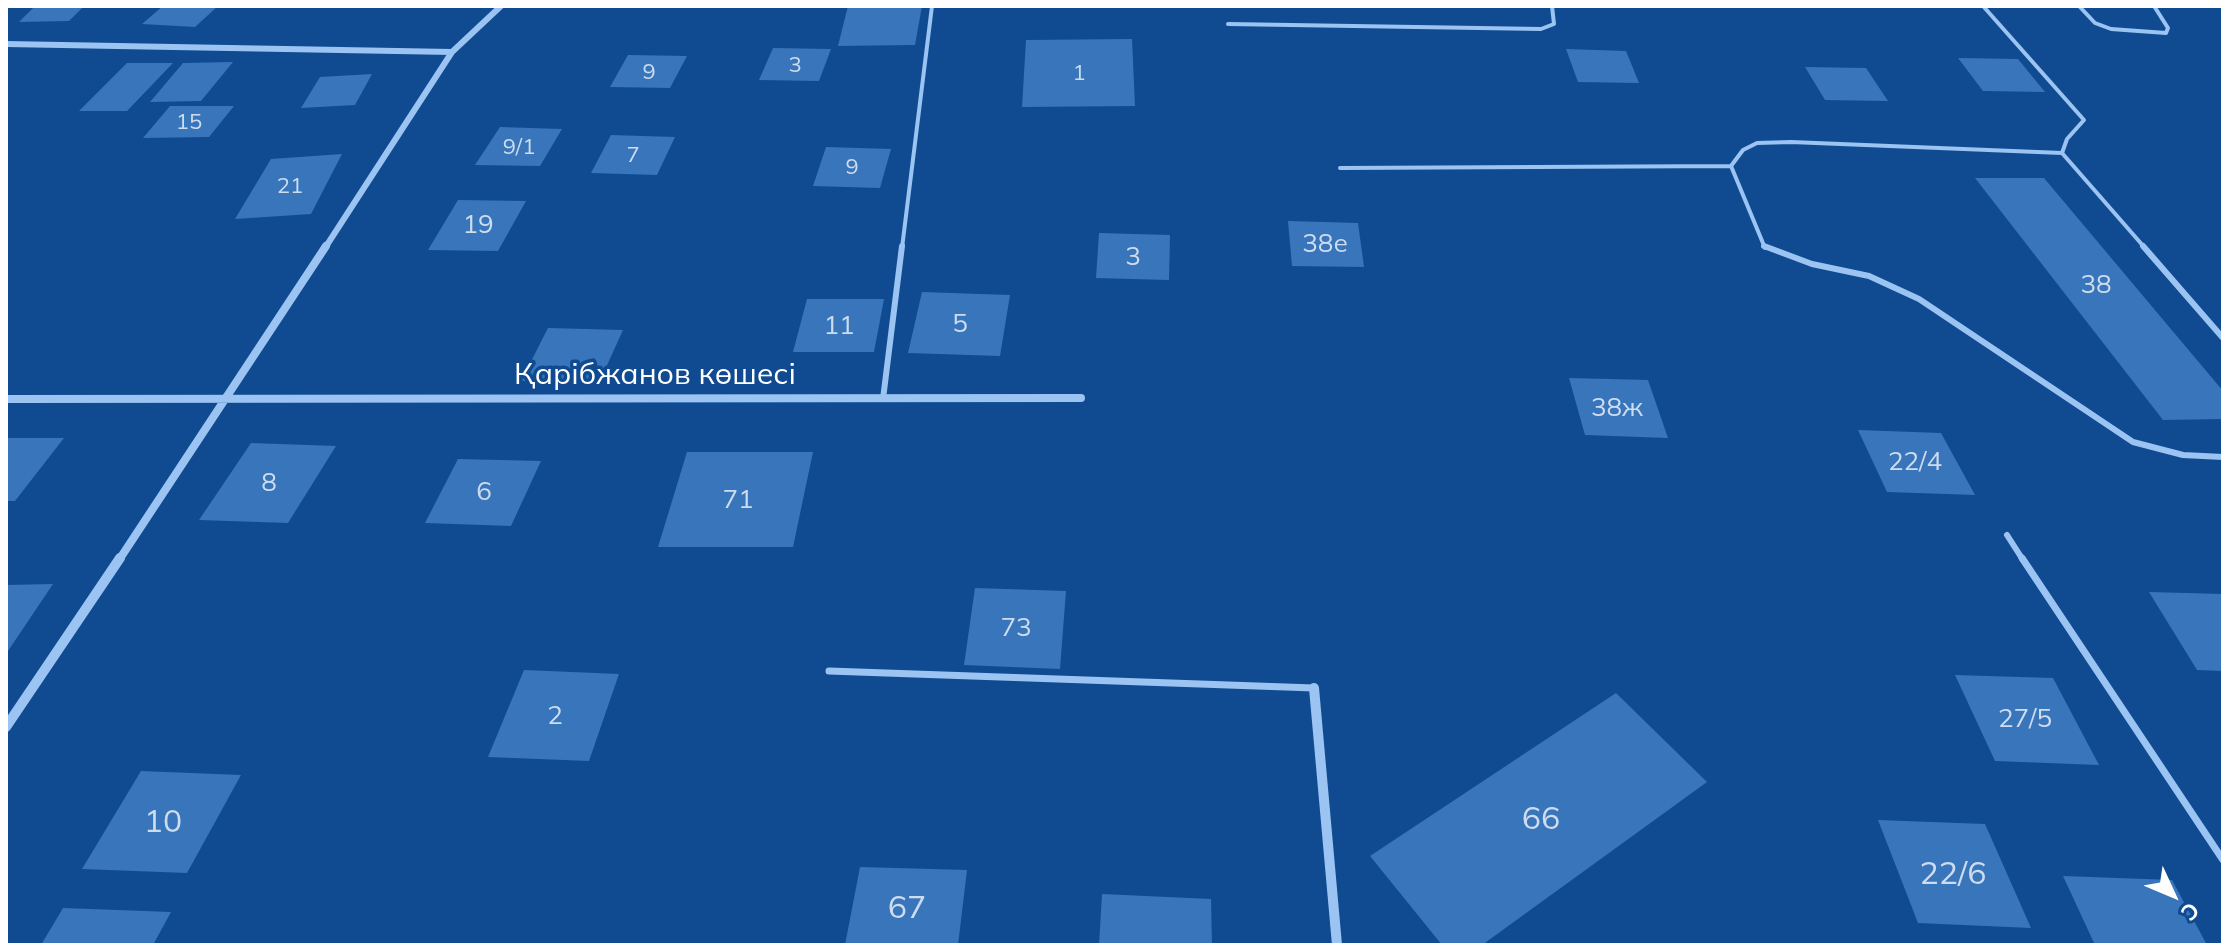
<!DOCTYPE html>
<meta charset="utf-8">
<style>
body{margin:0}
#map{position:relative;width:2229px;height:951px;overflow:hidden;background:#104b91;font-family:Mulish,sans-serif}
canvas{display:block}
.frame{position:absolute;inset:0;border:8px solid #fff;pointer-events:none}
.north{position:absolute;left:2133px;top:855px;width:80px;height:80px;-webkit-text-stroke:6px #104b91;paint-order:stroke;rotate:134deg;font-size:22px;font-weight:700;line-height:32px;text-align:center;color:#fff}
.north::after{content:'';display:block;margin:auto;width:28px;height:36px;background:#fff;clip-path:polygon(50% 0,100% 100%,50% 72%,0 100%)}
</style>
<div id="map">
<canvas width="2229" height="951"></canvas>
<div class="frame"></div>
<div class="north">С</div>
</div>
<script>
const ctx = document.querySelector('canvas').getContext('2d');
ctx.lineJoin = 'round';
function paint(path, color) { ctx.fillStyle = color; ctx.fill(path, 'evenodd'); }
const poly = rows => new Path2D(rows.map(r => 'M' + r).join(''));
function trace(path, color, width, dash) { ctx.strokeStyle = color; ctx.lineWidth = width; ctx.lineCap = dash ? 'butt' : 'round'; ctx.setLineDash(dash || []); ctx.stroke(path); }
function label(font, color, halo, rows, align = 'center') {
  ctx.font = font + ' Mulish,sans-serif'; ctx.lineWidth = 7; ctx.setLineDash([]); ctx.textBaseline = 'middle'; ctx.strokeStyle = halo; ctx.fillStyle = color; for (const [text, x, y, turn = 0] of rows) {
    ctx.save(); ctx.translate(x, y); ctx.rotate((+turn || 0) * Math.PI / 180); ctx.textAlign = isNaN(turn) ? turn : align; if (halo) ctx.strokeText(text, 0, 0); ctx.fillText(text, 0, 0); ctx.restore();
  }
}
const building = poly([
 [35,6,84,6,69,21,19,22],
 [163,6,218,6,195,27,142,24],
 [848,6,922,6,915,45,838,46],
 [1132,39,1135,106,1022,107,1026,40],
 [773,48,831,49,819,81,759,80],
 [1566,49,1626,51,1639,83,1578,82],
 [628,55,687,56,670,88,610,87],
 [1958,58,2018,59,2045,92,1983,91],
 [233,62,201,101,150,102,183,63],
 [127,63,173,63,127,111,79,111],
 [1805,67,1866,68,1888,101,1825,100],
 [372,74,355,105,301,108,320,77],
 [170,106,234,106,209,137,143,138],
 [500,127,562,129,540,166,475,165],
 [611,135,675,137,657,175,591,173],
 [826,147,891,149,880,188,813,186],
 [342,154,311,214,235,219,271,159],
 [1975,178,2044,178,2223,391,2223,419,2163,420],
 [458,200,526,201,498,251,428,250],
 [1288,221,1358,223,1364,267,1292,266],
 [1099,233,1170,235,1169,280,1096,278],
 [922,292,1010,295,1000,356,908,353],
 [807,299,884,299,874,352,793,352],
 [548,328,623,330,599,383,521,381],
 [1569,378,1648,380,1668,438,1585,435],
 [1858,430,1941,433,1975,495,1887,492],
 [6,438,64,438,15,501,6,501],
 [251,443,336,446,288,523,199,520],
 [687,452,813,452,793,547,658,547],
 [458,459,541,461,511,526,425,523],
 [53,584,6,654,6,585],
 [975,588,1066,591,1060,669,964,665],
 [2149,592,2223,594,2223,671,2197,670],
 [524,670,619,674,589,761,488,757],
 [1955,675,2053,678,2099,765,1995,761],
 [1616,693,1707,782,1482,945,1442,945,1370,856],
 [141,771,241,775,187,873,82,869],
 [1878,820,1985,824,2031,928,1918,923],
 [860,867,967,870,958,945,845,945],
 [2063,876,2172,880,2207,945,2095,945],
 [1102,894,1211,899,1212,945,1099,945],
 [63,908,171,912,153,945,41,945]
]);
const serviceFar2 = poly([
 [1983,6,2084,120,2067,139,2062,153,2145,248],
 [2079,6,2095,23,2111,29,2166,33,2168,28,2154,6],
 [1228,24,1541,29,1554,24,1552,6],
 [1731,166,1765,248],
 [1340,168,1731,166,1743,150,1757,143,1791,142,2062,153],
 [902,248,932,6]
]);
const serviceFar1 = poly([
 [1764,246,1812,264,1869,276,1919,299,2133,442,2183,455,2223,457],
 [2143,246,2223,338],
 [883,399,902,246],
 [2007,535,2023,560]
]);
const service = poly([
 [2022,558,2223,860],
 [829,671,1314,688]
]);
const minorFar2 = poly([
 [6,44,452,52],
 [325,248,452,52,501,6]
]);
const minorFar1 = poly([
 [6,399,1081,398],
 [119,560,326,246]
]);
const minor = poly([
 [1314,688,1337,945],
 [6,727,120,558]
]);
const farNumbernames = [
 ["3",795,65],
 ["9",649,72],
 ["1",1079,73],
 ["15",189,122],
 ["9/1",519,147],
 ["7",633,155],
 ["9",852,167],
 ["21",290,186]
];
const numberNames = [
 ["19",478,225],
 ["38е",1325,244],
 ["3",1133,257],
 ["38",2096,285],
 ["5",960,324],
 ["11",839,326],
 ["38ж",1617,408],
 ["22/4",1915,462],
 ["8",269,483],
 ["6",484,492],
 ["71",738,500],
 ["73",1016,628],
 ["2",555,716],
 ["27/5",2025,719]
];
const streetNames = [
 ["Қарібжанов көшесі",655,375]
];
const nearNumbernames = [
 ["66",1541,819],
 ["10",163,822],
 ["22/6",1953,874],
 ["67",907,908]
];
paint(building, '#3875ba');
trace(serviceFar2, '#9bc4f3', 4);
trace(serviceFar1, '#9bc4f3', 6);
trace(service, '#9bc4f3', 7);
trace(minorFar2, '#9bc4f3', 6);
trace(minorFar1, '#9bc4f3', 8);
trace(minor, '#9bc4f3', 10);
label('22px', '#cddcee', null, farNumbernames);
label('26px', '#cddcee', null, numberNames);
label('30px', '#fff', '#104b91', streetNames);
label('32px', '#cddcee', null, nearNumbernames);
</script>
